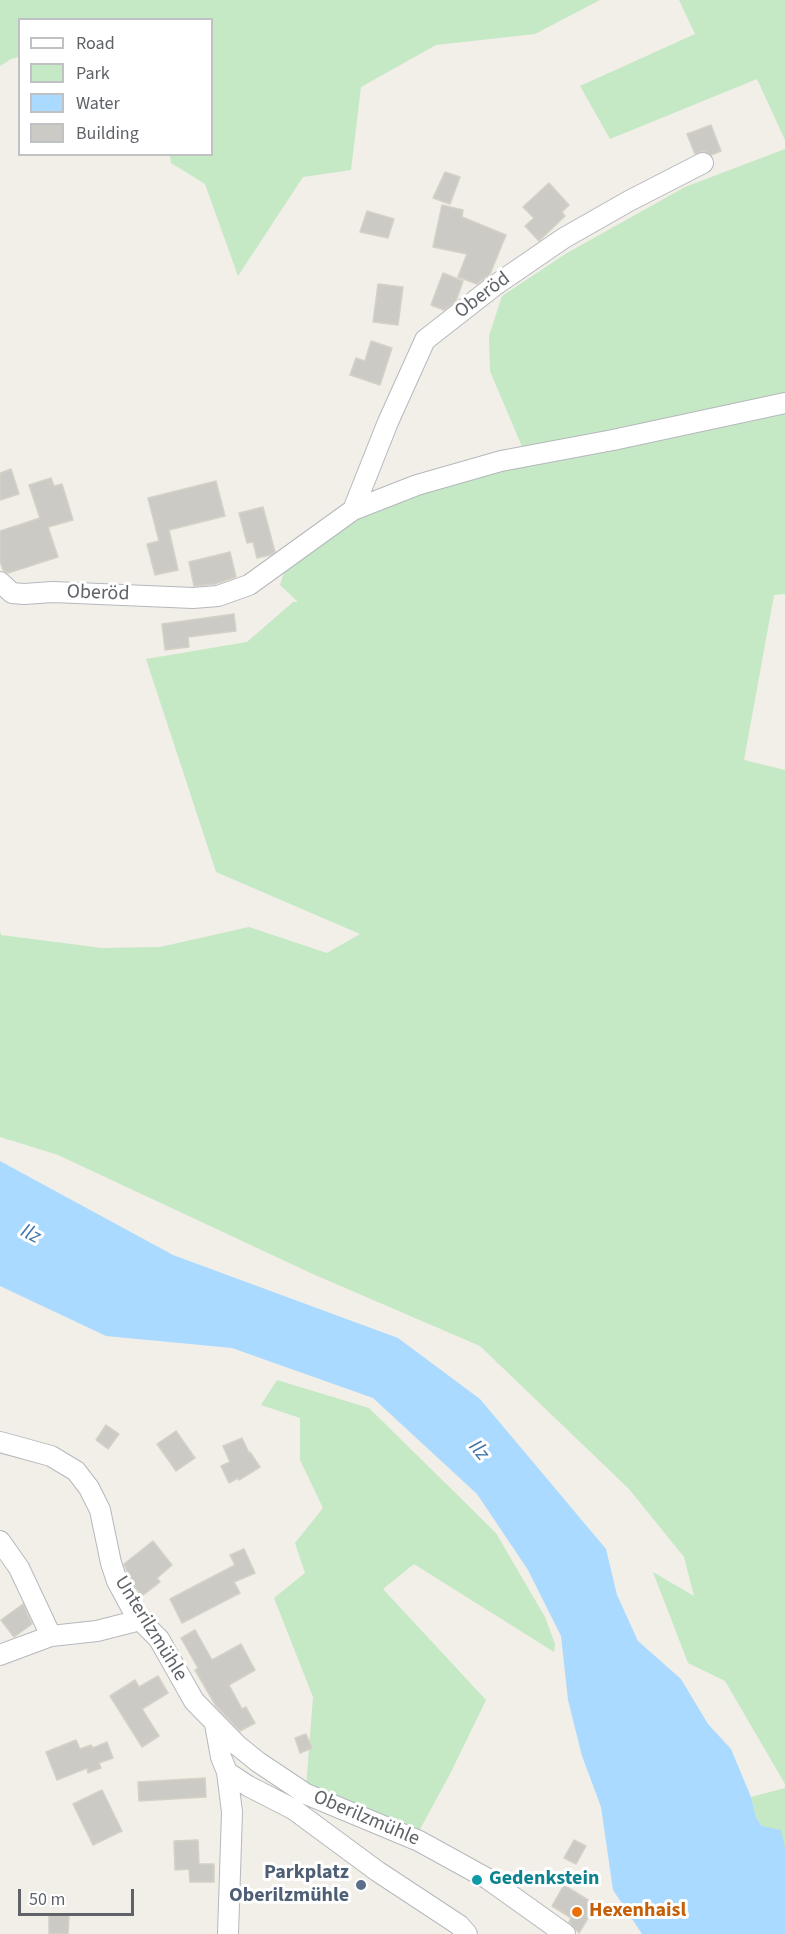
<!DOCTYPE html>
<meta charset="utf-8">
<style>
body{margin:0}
#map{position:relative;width:785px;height:1934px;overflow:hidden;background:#f1efe8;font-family:"Source Sans 3",sans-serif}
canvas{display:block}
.legend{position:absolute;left:18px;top:18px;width:195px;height:138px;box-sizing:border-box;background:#fff;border:2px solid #bfc1c3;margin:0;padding:8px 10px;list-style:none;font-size:18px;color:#5f6368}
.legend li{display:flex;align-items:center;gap:12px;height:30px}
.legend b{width:30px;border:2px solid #bfc1c3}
.scale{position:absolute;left:18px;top:1889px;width:116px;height:27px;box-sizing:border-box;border:3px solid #5f6368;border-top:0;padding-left:8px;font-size:18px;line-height:21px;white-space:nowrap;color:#5f6368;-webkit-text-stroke:4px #fff;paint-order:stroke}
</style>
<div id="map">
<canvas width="785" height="1934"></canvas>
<ul class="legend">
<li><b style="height:8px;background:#fff"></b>Road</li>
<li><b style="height:16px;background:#c5e8c5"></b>Park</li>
<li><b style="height:16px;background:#aadaff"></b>Water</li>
<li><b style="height:16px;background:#cccac5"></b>Building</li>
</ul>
<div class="scale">50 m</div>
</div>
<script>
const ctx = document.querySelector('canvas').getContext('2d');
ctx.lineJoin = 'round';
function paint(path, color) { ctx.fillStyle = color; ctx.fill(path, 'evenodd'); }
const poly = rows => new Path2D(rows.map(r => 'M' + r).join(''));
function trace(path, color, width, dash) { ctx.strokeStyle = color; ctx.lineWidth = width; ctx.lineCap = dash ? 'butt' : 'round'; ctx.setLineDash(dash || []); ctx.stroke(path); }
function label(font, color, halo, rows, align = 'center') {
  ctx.font = font + ' "Source Sans 3",sans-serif'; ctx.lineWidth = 6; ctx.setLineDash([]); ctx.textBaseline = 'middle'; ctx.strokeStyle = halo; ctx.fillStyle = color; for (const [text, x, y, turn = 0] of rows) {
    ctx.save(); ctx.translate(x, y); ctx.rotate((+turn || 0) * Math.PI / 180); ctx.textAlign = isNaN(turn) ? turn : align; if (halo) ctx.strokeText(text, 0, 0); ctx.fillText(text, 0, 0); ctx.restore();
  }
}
const green = poly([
 [0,0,600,0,535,34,436,45,361,87,351,170,303,177,238,276,205,184,171,163,170,155,212,154,212,20,20,20,19,57,11,59,0,66],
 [679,0,785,0,785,140,757,79,610,139,580,86,695,34],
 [785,149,785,594,774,595,744,760,785,770,785,1784,725,1681,688,1663,653,1572,694,1596,684,1557,629,1489,480,1346,315,1275,58,1155,0,1137,0,930,1,935,102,948,160,947,249,927,327,953,360,934,216,872,146,659,247,642,293,602,298,602,280,585,284,572,353,510,526,456,490,371,489,336,502,296,567,253,685,187],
 [277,1380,369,1408,496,1533,545,1617,555,1644,554,1652,414,1564,383,1589,486,1700,450,1774,418,1833,306,1787,313,1697,274,1598,305,1573,295,1543,323,1508,300,1460,300,1418,261,1405],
 [785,1788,785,1848,763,1827,756,1817,751,1797]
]);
const water = poly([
 [0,1161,173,1255,398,1338,480,1399,606,1549,617,1595,638,1641,681,1679,708,1724,731,1749,751,1797,756,1817,762,1826,781,1830,785,1848,785,1934,642,1934,613,1890,601,1807,582,1756,568,1700,561,1636,528,1570,477,1494,373,1398,232,1348,106,1336,0,1286]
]);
const building = poly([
 [711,125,721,151,711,155,704,151,695,154,687,134,711,125],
 [445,172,460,177,450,204,433,198,445,172],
 [549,183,569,205,562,212,565,216,539,241,525,226,534,218,523,207,549,183],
 [442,205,463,210,462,217,506,235,490,274,477,284,458,277,467,254,433,247,442,205],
 [367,211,394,219,388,238,360,232,367,211],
 [443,273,463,281,456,301,444,310,431,305,443,273],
 [378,284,403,287,398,325,373,322,378,284],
 [371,341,392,348,380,385,350,375,356,358,365,361,371,341],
 [11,469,19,494,0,500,0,473,11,469],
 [51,478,54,486,62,484,73,520,48,527,58,557,8,573,3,570,0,561,0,531,40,518,29,485,51,478],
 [216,481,225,516,169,530,178,570,155,575,147,544,159,541,148,498,216,481],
 [263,507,275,552,270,555,257,558,253,542,247,543,239,513,263,507],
 [230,552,236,577,215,584,194,586,189,562,230,552],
 [234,614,236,631,188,637,189,647,165,650,162,624,234,614],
 [106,1425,119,1434,108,1449,96,1440,106,1425],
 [176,1431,195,1458,176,1471,157,1444,176,1431],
 [242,1438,249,1453,250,1452,260,1467,239,1480,238,1478,229,1483,221,1466,230,1462,223,1446,242,1438],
 [153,1541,172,1565,157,1578,160,1582,142,1596,132,1584,124,1564,153,1541],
 [244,1549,255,1573,234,1582,240,1593,182,1623,170,1599,235,1565,230,1555,244,1549],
 [23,1604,32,1624,14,1637,1,1620,23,1604],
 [195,1630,212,1660,241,1644,255,1670,229,1685,242,1709,246,1707,255,1723,240,1731,216,1706,195,1670,198,1668,181,1638,195,1630],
 [158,1676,168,1693,142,1709,159,1736,142,1747,110,1696,135,1680,139,1687,158,1676],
 [306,1734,312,1748,300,1753,295,1738,306,1734],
 [76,1740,80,1749,91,1745,93,1748,107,1742,113,1758,99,1763,101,1768,88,1773,87,1768,57,1780,46,1752,76,1740],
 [205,1778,206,1797,139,1801,138,1782,205,1778],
 [102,1790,122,1831,93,1845,73,1804,102,1790],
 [198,1840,199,1864,214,1864,214,1882,190,1882,189,1869,175,1870,174,1841,198,1840],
 [574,1840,586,1846,576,1864,564,1858,574,1840],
 [564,1885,596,1905,579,1933,569,1922,571,1918,552,1906,564,1885],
 [49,1915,69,1916,68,1934,49,1934,49,1915]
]);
const minor = poly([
 [353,510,388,422,425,340,494,286,564,238,629,201,703,163],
 [0,582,12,593,24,594,53,592,193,598,218,596,249,585,353,510,417,485,501,461,613,440,785,403],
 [0,1442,51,1456,76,1471,89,1488,100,1510,111,1563,117,1581,131,1607,140,1620,159,1639,194,1701,237,1745,258,1762,306,1794,419,1841,488,1879,565,1934],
 [0,1541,19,1568,51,1636],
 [0,1655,51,1636,97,1631,140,1620],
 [215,1724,221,1757,227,1772,232,1812,228,1934],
 [227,1772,248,1786,293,1809,377,1871,459,1925,467,1934]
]);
const markers = [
 [477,1880,6,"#0f9aa8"],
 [361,1885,6,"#5c6f8a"],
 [577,1912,6,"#e8710a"]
];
const streetNames = [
 ["Oberöd",483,296,-37],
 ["Oberöd",98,594,2],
 ["Unterilzmühle",150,1629,58],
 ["Oberilzmühle",366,1819,23]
];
const serviceNames = [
 ["Parkplatz",349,1874],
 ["Oberilzmühle",349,1897]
];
const cultureNames = [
 ["Gedenkstein",489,1880]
];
const foodNames = [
 ["Hexenhaisl",589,1912]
];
const waterNames = [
 ["Ilz",30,1235,27],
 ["Ilz",478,1451,50]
];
paint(green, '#c5e8c5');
paint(water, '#aadaff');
paint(building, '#cccac5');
trace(building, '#d6d1c6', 1.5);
trace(minor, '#b5b8bc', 22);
trace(minor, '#fff', 20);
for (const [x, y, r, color] of markers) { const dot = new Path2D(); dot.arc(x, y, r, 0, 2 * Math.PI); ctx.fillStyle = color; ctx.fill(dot); trace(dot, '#fff', 2); }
label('20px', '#5f6368', '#fff', streetNames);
label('bold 20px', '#4e5e75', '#fff', serviceNames, 'right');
label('bold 20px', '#0d838f', '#fff', cultureNames, 'left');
label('bold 20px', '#c56008', '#fff', foodNames, 'left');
label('italic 21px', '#4174aa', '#fff', waterNames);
</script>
